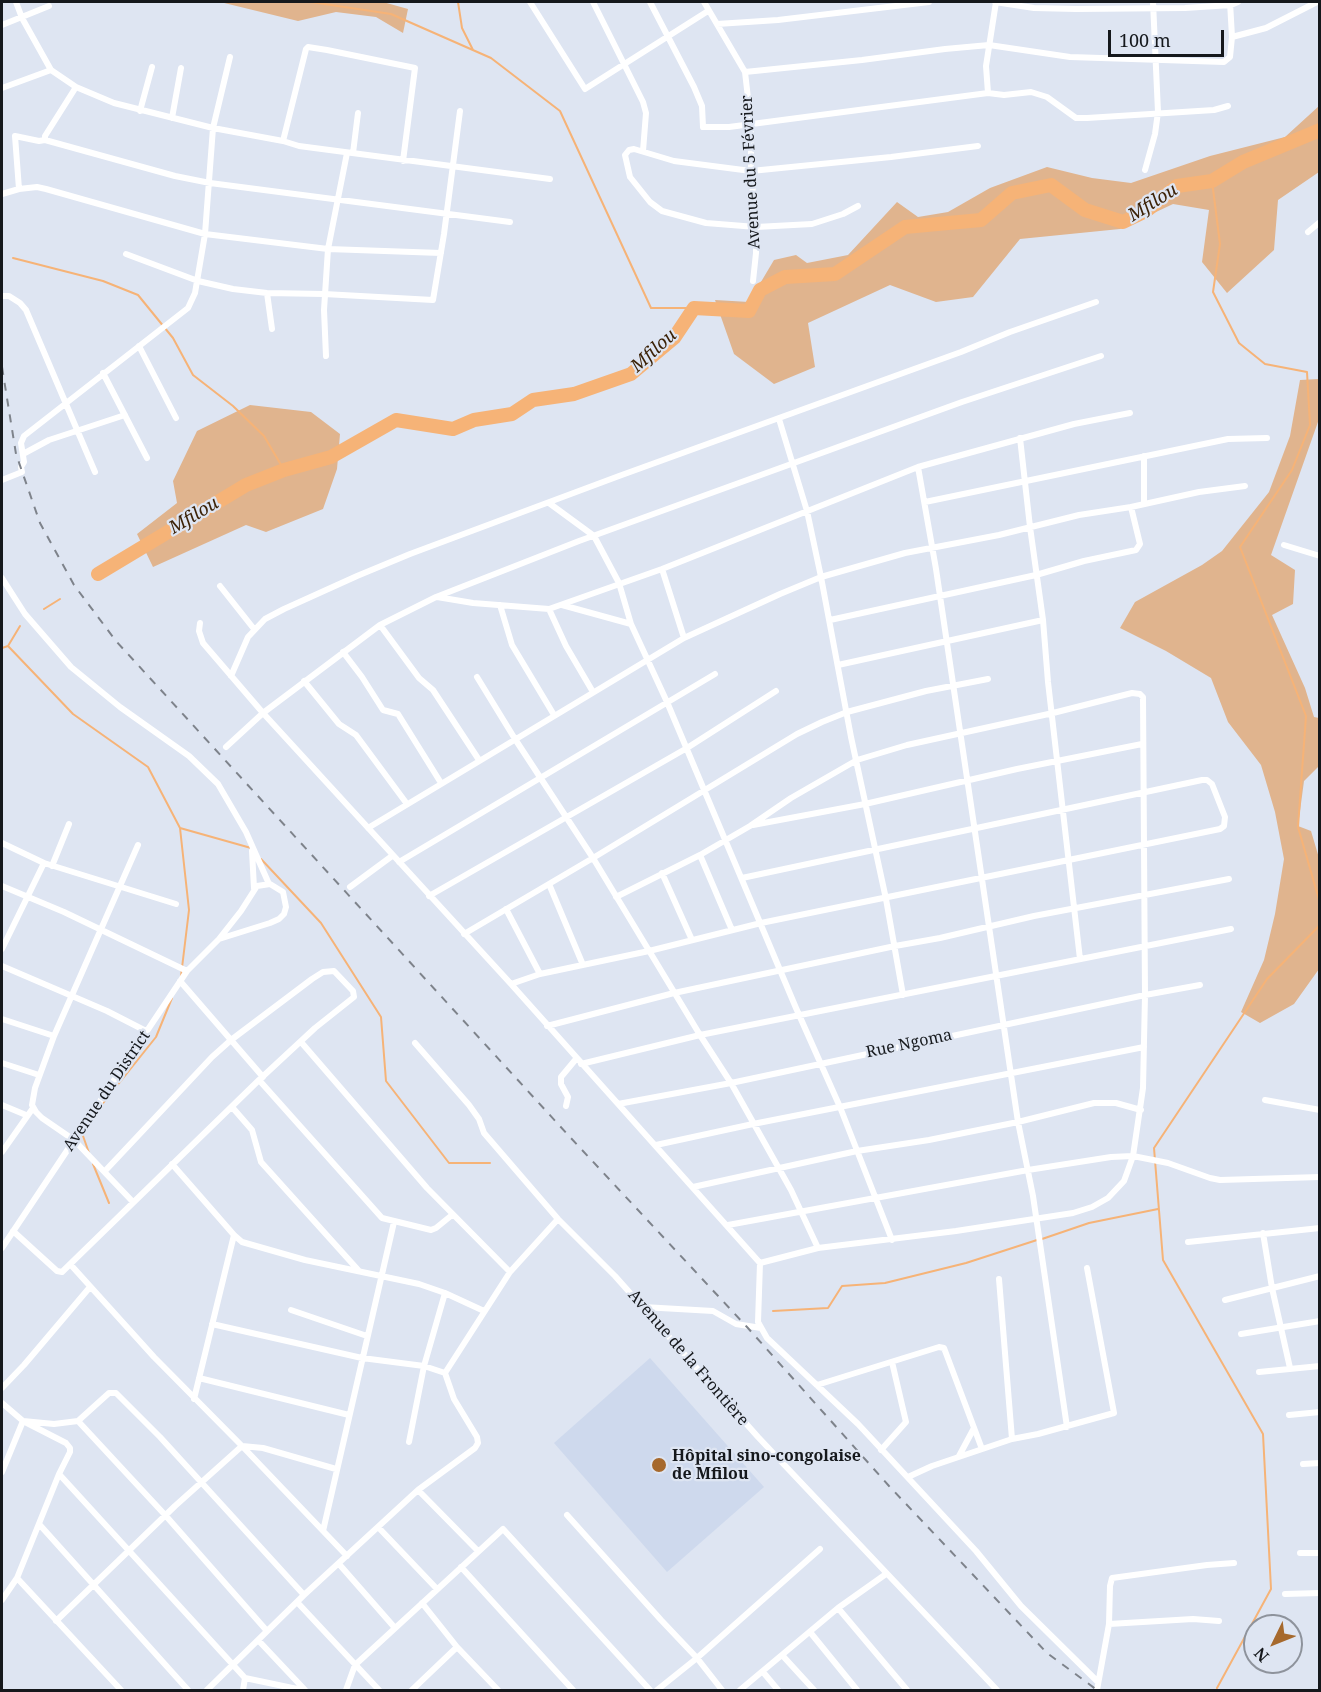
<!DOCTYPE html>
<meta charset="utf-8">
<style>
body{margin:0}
#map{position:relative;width:1321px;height:1692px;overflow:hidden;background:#dee5f2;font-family:"Noto Serif",serif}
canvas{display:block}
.frame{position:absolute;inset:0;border:3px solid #15181c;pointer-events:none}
.north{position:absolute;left:1243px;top:1614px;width:60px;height:60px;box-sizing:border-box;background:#dee5f2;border:2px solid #8e939c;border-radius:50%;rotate:227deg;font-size:16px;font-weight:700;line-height:24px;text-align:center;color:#15181c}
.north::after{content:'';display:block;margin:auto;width:21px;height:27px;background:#a6692d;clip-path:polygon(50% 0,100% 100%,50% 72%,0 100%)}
.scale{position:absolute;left:1108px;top:30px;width:116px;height:27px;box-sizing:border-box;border:3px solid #15181c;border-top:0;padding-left:8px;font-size:18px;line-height:21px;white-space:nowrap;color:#15181c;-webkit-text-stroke:4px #dee5f2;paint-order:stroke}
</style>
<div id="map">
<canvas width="1321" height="1692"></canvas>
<div class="frame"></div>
<div class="north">N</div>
<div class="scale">100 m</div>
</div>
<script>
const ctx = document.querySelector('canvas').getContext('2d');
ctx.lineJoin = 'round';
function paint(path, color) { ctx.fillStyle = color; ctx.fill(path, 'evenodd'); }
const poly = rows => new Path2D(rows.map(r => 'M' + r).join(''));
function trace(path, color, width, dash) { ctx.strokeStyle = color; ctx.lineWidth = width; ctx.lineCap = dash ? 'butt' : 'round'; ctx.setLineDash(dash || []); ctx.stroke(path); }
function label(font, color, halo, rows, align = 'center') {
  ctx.font = font + ' "Noto Serif",serif'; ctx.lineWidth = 4.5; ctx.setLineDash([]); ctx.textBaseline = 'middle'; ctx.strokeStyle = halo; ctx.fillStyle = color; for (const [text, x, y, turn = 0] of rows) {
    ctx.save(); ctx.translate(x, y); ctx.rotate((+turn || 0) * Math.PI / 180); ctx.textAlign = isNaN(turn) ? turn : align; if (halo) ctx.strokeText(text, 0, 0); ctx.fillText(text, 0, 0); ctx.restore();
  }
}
const built = poly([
 [650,1358,764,1487,667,1572,554,1443]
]);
const green = poly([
 [220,2,383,2,408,9,403,33,376,17,336,12,298,21],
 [1319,106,1319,172,1278,200,1274,250,1227,293,1202,262,1209,210,1173,204,1120,229,1020,239,973,297,936,302,890,285,808,323,815,367,774,384,734,354,715,300,749,302,774,260,796,255,807,263,848,255,897,202,918,217,948,212,990,188,1047,167,1092,178,1131,183,1210,156,1285,137],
 [1319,379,1319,419,1271,555,1295,570,1293,604,1272,615,1305,688,1314,717,1319,718,1319,766,1304,781,1298,826,1311,831,1319,858,1319,969,1294,1004,1260,1023,1241,1012,1264,960,1275,914,1284,859,1275,812,1261,765,1228,722,1211,678,1166,651,1120,628,1135,602,1202,565,1222,551,1269,492,1290,436,1300,380],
 [250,405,311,412,340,434,337,469,323,509,266,532,246,525,153,567,137,534,177,503,173,481,197,431]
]);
const stream = poly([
 [311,2,391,14,491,58,560,111,651,308,694,308],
 [458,2,462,28,473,50],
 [1212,181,1220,244,1213,292,1239,343,1265,364,1307,372,1310,425,1292,470,1240,547,1306,716,1298,827,1320,903],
 [13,258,103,281,138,295,173,338,193,375,233,406,264,436,284,470],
 [44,609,60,599],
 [8,646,73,714,148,767,180,828,189,910,181,976],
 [2,648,8,646,20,626],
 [180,828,251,848],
 [261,859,321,923,381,1017,386,1081,449,1163,490,1163],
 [96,1112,156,1037,172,998],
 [82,1133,89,1153],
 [93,1164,109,1203],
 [1042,1239,1089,1223,1158,1209],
 [773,1311,828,1308,842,1286,885,1283,966,1263,1037,1240],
 [1217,1688,1271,1589,1263,1434,1163,1260,1154,1148,1267,979,1320,925]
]);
const river = poly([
 [98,574,246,485,284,470,331,457,396,420,453,429,474,420,512,414,533,400,574,394,631,374,674,338,694,308,749,311,760,290,785,277,835,274,905,227,981,220,1012,193,1051,185,1085,210,1123,222,1146,211,1177,186,1212,181,1243,162,1320,130]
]);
const minor = poly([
 [16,2,22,18,51,70,76,87,114,103,213,128,283,141,299,146,550,179],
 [530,2,585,89,708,11],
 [593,2,643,102,646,113,643,151],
 [650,2,694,87,702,106,703,127,729,127,988,93,1004,95,1031,92,1047,97,1076,118,1087,118,1214,110,1228,106],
 [704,2,745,72,751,124,751,171,756,227,756,253,753,281],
 [995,2,1034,8,1076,9,1185,8,1231,5,1238,2],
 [717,24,778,20,929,2],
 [2,25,49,6],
 [1232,37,1266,28,1317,2],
 [745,72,862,60,945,49,989,45,1070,57,1224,62,1230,57,1232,37,1230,2],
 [2,88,51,70],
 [988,93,986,66,996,2],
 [140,111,152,67],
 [172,118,181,68],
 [45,140,45,136,76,87],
 [283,141,306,49,308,47,327,50,415,68,403,161],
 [353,153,358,113],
 [1145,170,1155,134,1158,112,1153,2],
 [19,189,15,136,39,141,45,140,175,176,210,183,510,222],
 [2,194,19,189,37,187,46,189,205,234,328,249,441,253],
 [858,206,843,214,812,224,756,227,706,223,662,211,650,202,630,177,625,155,629,150,634,149,674,161,751,171,891,157,978,146],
 [1308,232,1320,222],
 [126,254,198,281,233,289,267,293,324,294,433,300,444,234,460,111],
 [267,293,272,329],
 [2,296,9,296,20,303,26,310,95,472],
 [139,346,176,418],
 [326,356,324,310,328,249,347,153],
 [103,373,147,458],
 [779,419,807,511,821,577,851,737,886,899,903,995],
 [1020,438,1030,527,1043,620,1048,682,1080,959],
 [23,454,49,440,125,415],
 [918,467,936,569,1018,1122,1033,1196,1067,1427],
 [2,480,22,472,21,467,24,462,21,443,24,436,188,308,195,293,205,234,213,128,230,57],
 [925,502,1228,439,1267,438],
 [549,503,594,536,619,583,631,624,667,702,796,1008,840,1107,892,1240],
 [1144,503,1144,456],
 [1284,545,1320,556],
 [662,569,684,638],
 [2,578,25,614,71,667,120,707,189,756,218,784,246,832,269,884],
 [220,586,254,629],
 [437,597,473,603,549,609,662,569,918,467,1074,424,1130,413],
 [500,605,512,645,554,715],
 [562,605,631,624],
 [549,609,566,646,593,692],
 [830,620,1036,575,1084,561,1136,550,1140,544,1131,507],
 [200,623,199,631,203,643,263,713,511,984,760,1263,758,1322,767,1338,858,1424,976,1551,1021,1606,1098,1682],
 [380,625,419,678,433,690,479,760],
 [343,652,362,677,383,710,398,714,441,783],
 [838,665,1043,620],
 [231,676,248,637,265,619,284,609,357,576,410,554,619,476,961,352,1010,332,1096,302],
 [477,677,515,739,593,858,700,1035,731,1083,791,1190,818,1248],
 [304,681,339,724,356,735,407,804],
 [226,747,263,713,380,625,436,597,579,541,962,402,1101,356],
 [753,825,865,804,1017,769,1142,744],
 [368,828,684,638,780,594,821,577,905,553,999,535,1079,515,1131,507,1199,492,1245,486],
 [2,843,44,863,176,904],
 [252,851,254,888],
 [700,855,732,930],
 [399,862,715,674],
 [52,866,69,824],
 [662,873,692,940],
 [549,884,583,965],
 [2,886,64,912,187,971],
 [350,887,392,856],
 [429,896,687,748,776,691],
 [616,897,700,855,750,826,791,798,857,760,907,745,1053,713,1132,693,1140,694,1143,697,1145,995,1143,1088,1133,1156,1124,1181,1108,1198,1092,1207,1073,1213,956,1231,818,1248,760,1263],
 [506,909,540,974],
 [464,934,593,858,797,734,822,722,847,712,926,691,988,679],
 [2,949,44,863],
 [2,966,107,1011,146,1031],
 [180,981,263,1077],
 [511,984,540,974,649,951,761,923,1220,829,1224,826,1225,817,1212,784,1207,780,1202,780,742,878],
 [2,1019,54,1036],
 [547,1026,674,993,895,946,940,938,1034,916,1229,879],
 [301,1042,427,1188,510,1272],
 [415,1043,469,1105,479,1119,484,1133,558,1219,615,1276,758,1437,997,1690],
 [2,1063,39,1075],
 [581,1064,700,1035,1231,929],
 [259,1080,382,1218,431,1230,436,1228,452,1215],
 [1265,1100,1320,1110],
 [618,1104,731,1083,1145,995,1200,985],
 [2,1105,26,1115],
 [566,1106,568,1097,561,1084,561,1077,576,1059],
 [232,1107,252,1130,261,1162,359,1271],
 [656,1145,753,1124,1144,1047],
 [2,1152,33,1108],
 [172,1164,234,1235,242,1242,305,1260,419,1284,445,1293,484,1311],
 [693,1187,857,1151,929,1140,1018,1122,1094,1103,1116,1103,1141,1110],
 [133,1202,74,1140,42,1118,36,1112,32,1105,35,1088,54,1036,138,845],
 [728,1225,1028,1170,1111,1157,1133,1156,1168,1163,1210,1178,1220,1180,1320,1177],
 [13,1231,57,1271,62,1272,259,1080,315,1028,354,997,353,991,334,971,323,972,312,979,231,1040,212,1057,105,1171],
 [1263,1233,1272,1288,1290,1368],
 [1188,1242,1320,1228],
 [2,1248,187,971,219,939,241,911,257,886,270,884,283,892,286,907,284,914,279,919,270,923,219,939],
 [70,1264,154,1357,242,1446,347,1556],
 [999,1279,1012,1439],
 [1225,1300,1320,1276],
 [643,1307,713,1311,736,1324,761,1328],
 [291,1310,367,1336],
 [212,1324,362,1358,424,1366,445,1373],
 [1241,1334,1320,1321],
 [1259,1372,1320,1366],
 [199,1378,349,1415],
 [817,1385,939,1347,944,1348,982,1449],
 [2,1388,24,1365,90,1287],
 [194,1399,234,1235],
 [2,1403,23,1421,66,1443,70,1448,70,1452,59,1474,245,1678,302,1690],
 [1289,1415,1320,1412],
 [78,1421,166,1516,267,1631],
 [409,1442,424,1366,445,1293],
 [881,1450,906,1422,892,1362],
 [959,1456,974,1428],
 [1303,1464,1320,1463],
 [2,1472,23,1421,54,1424,78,1421,109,1393,116,1393,160,1437,304,1595],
 [908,1477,932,1466,1012,1439,1038,1434,1114,1413,1087,1268],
 [418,1490,478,1551],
 [567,1515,661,1620,697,1658,722,1690],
 [39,1524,188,1690],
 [378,1527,437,1589],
 [323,1531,394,1222],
 [1300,1553,1320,1553],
 [339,1564,395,1628],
 [461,1567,573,1690],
 [17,1578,121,1690],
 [1285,1594,1320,1593],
 [2,1600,17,1578,59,1474],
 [297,1602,379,1690],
 [422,1603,457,1647,498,1690],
 [838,1608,907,1690],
 [56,1621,175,1506,242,1446,263,1448,336,1469],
 [1109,1624,1193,1619,1219,1621],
 [810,1632,857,1690],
 [258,1640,305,1690],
 [782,1655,814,1690],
 [763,1672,778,1690],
 [207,1690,304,1595,418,1490,475,1448,478,1443,477,1437,454,1399,445,1373,510,1272,558,1219],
 [243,1690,245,1678],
 [346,1690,355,1665,503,1529,650,1690],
 [412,1690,457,1647],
 [657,1690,697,1658,820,1549],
 [740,1690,838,1608,886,1574],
 [1097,1690,1109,1624,1110,1586,1112,1578,1207,1565,1234,1563]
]);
const rail = poly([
 [2,367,16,454,40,523,74,585,116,641,569,1136,747,1327,889,1486,1047,1653,1097,1690]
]);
const markers = [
 [659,1465,8,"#a6692d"]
];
const streetNames = [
 ["Avenue du 5 Février",751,172,-93],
 ["Rue Ngoma",909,1044,-12],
 ["Avenue du District",107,1091,-56],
 ["Avenue de la Frontière",688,1358,49]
];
const poiNames = [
 ["Hôpital sino-congolaise",672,1456],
 ["de Mfilou",672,1474]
];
const waterNames = [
 ["Mfilou",1153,203,-32],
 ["Mfilou",654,351,-42],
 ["Mfilou",194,516,-31]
];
paint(built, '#ced9ed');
paint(green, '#e0b48e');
trace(stream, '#f6b377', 2);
trace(river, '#f6b377', 14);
trace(minor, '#fff', 6);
trace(rail, '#7e838b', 2, [8, 8]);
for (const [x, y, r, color] of markers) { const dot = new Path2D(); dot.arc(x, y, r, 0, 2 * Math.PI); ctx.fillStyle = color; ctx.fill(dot); trace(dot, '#dee5f2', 2); }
label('16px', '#15181c', '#dee5f2', streetNames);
label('bold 16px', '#15181c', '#dee5f2', poiNames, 'left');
label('italic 18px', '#3c2207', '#dee5f2', waterNames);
</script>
